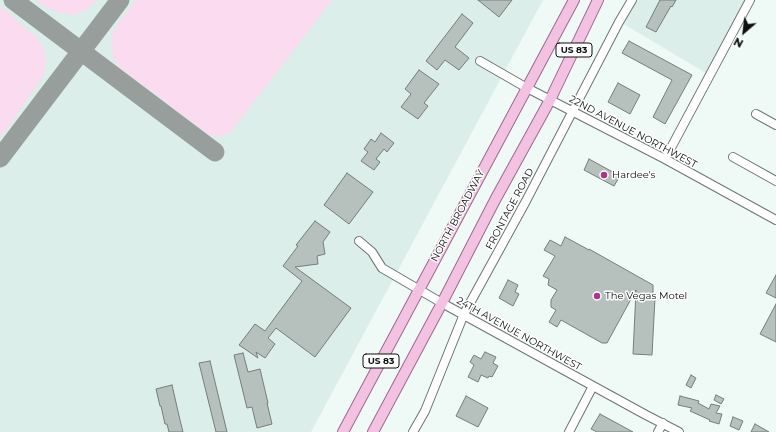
<!DOCTYPE html>
<style>
body{margin:0}
#map{position:relative;width:776px;height:432px;overflow:hidden;background:#eff9f5;font-family:Montserrat,sans-serif}
canvas{display:block}
.north{position:absolute;left:724px;top:12px;width:40px;height:40px;-webkit-text-stroke:3px #fff;paint-order:stroke;rotate:208deg;font-size:11px;font-weight:700;line-height:16px;text-align:center;color:#0c0f0e}
.north::after{content:'';display:block;margin:auto;width:14px;height:18px;background:#0c0f0e;clip-path:polygon(50% 0,100% 100%,50% 72%,0 100%)}
</style>
<div id="map">
<canvas width="776" height="432"></canvas>
<div class="north">N</div>
</div>
<script>
const ctx = document.querySelector('canvas').getContext('2d');
ctx.lineJoin = 'round';
function paint(path, color) { ctx.fillStyle = color; ctx.fill(path, 'evenodd'); }
const poly = rows => new Path2D(rows.map(r => 'M' + r).join(''));
function trace(path, color, width, dash) { ctx.strokeStyle = color; ctx.lineWidth = width; ctx.lineCap = dash ? 'butt' : 'round'; ctx.setLineDash(dash || []); ctx.stroke(path); }
function label(font, color, halo, rows, align = 'center') {
  ctx.font = font + ' Montserrat,sans-serif'; ctx.lineWidth = 3; ctx.setLineDash([]); ctx.textBaseline = 'middle'; ctx.strokeStyle = halo; ctx.fillStyle = color; for (const [text, x, y, turn = 0] of rows) {
    ctx.save(); ctx.translate(x, y); ctx.rotate((+turn || 0) * Math.PI / 180); ctx.textAlign = isNaN(turn) ? turn : align; if (halo) ctx.strokeText(text, 0, 0); ctx.fillText(text, 0, 0); ctx.restore();
  }
}
const built = poly([
 [0,0,543,0,311,432,0,432],
 [635,0,751,0,709,75,622,23]
]);
const green = poly([
 [35,0,97,0,89,8,75,15,59,13,46,7],
 [136,0,332,0,230,133,222,136,213,136,205,132,118,66,112,55,111,42,112,33,117,25],
 [0,6,37,38,41,44,45,52,46,61,44,74,12,122,0,138]
]);
const taxiway = poly([
 [13,0,215,152],
 [0,158,120,0]
]);
const building = poly([
 [478,0,512,0,499,17,478,0],
 [660,0,676,0,672,7,671,6,656,32,646,27,660,0],
 [462,14,473,23,455,47,469,58,459,70,445,60,437,70,426,61,462,14],
 [629,41,692,75,665,124,653,117,672,80,622,53,629,41],
 [419,70,439,84,424,103,428,106,418,119,401,107,411,94,405,89,419,70],
 [618,83,640,95,630,114,608,102,618,83],
 [381,133,394,143,387,152,384,149,376,159,380,162,374,170,361,161,368,152,364,149,371,139,375,142,381,133],
 [589,159,620,176,614,186,584,170,589,159],
 [347,173,373,192,349,224,324,205,347,173],
 [315,221,330,232,323,242,325,254,317,256,318,264,295,267,351,308,315,357,276,328,268,338,275,344,265,358,256,352,258,358,239,345,255,324,265,331,302,281,283,266,298,246,296,245,315,221],
 [565,237,589,250,589,249,653,285,653,298,655,298,652,355,633,354,636,290,607,343,602,343,561,320,557,327,549,322,556,310,551,307,551,300,557,290,548,285,549,279,543,276,555,256,544,250,550,240,561,246,565,237],
 [776,275,776,298,766,293,776,275],
 [508,280,518,285,515,292,519,294,513,306,499,298,508,280],
 [776,304,776,342,760,334,776,304],
 [485,352,496,357,493,363,498,366,492,377,489,376,488,378,481,375,478,382,468,377,474,365,470,362,474,355,481,359,485,352],
 [243,353,248,372,260,369,268,403,267,403,272,424,257,428,252,407,247,408,234,355,243,353],
 [210,361,227,432,216,432,199,363,210,361],
 [691,375,696,378,691,388,686,385,691,375],
 [172,385,180,420,183,432,169,432,167,424,165,424,161,406,160,406,156,389,172,385],
 [716,395,724,399,721,404,714,400,716,395],
 [466,396,488,408,478,427,456,416,466,396],
 [680,396,699,401,698,403,709,409,711,404,720,406,716,413,722,414,719,424,709,421,710,420,690,411,692,408,678,405,680,396],
 [600,414,633,432,597,432,591,429,600,414],
 [733,417,743,421,739,430,730,426,733,417],
 [755,424,769,432,751,432,755,424]
]);
const minor = poly([
 [480,61,527,88,665,159,776,220],
 [756,114,776,125],
 [733,157,776,181],
 [665,159,750,0],
 [359,241,372,252,382,268,442,303,573,375,646,415,679,432],
 [413,432,425,411,464,314,526,201,619,22,632,0],
 [569,432,593,386],
 [658,432,663,423]
]);
const major = poly([
 [343,432,574,0],
 [373,432,442,303,495,200,550,100,598,0]
]);
const markers = [
 [604,175,4,"#ac358b"],
 [597,296,4,"#ac358b"]
];
const shields = [
 [574,50,36],
 [381,361,36]
];
const shieldNames = [
 ["US 83",574,50],
 ["US 83",381,361]
];
const streetNames = [
 ["22ND AVENUE NORTHWEST",633,132,28],
 ["FRONTAGE ROAD",510,209,-62],
 ["NORTH BROADWAY",458,216,-62],
 ["24TH AVENUE NORTHWEST",519,334,29]
];
const poiNames = [
 ["Hardee's",612,175],
 ["The Vegas Motel",605,296]
];
paint(built, '#dceee9');
paint(green, '#fbdbef');
trace(taxiway, '#979e9c', 19);
paint(building, '#b6c0bc');
trace(building, '#757e7b', 1);
trace(minor, '#6c7572', 10);
trace(major, '#9d698b', 12);
trace(minor, '#fff', 8);
trace(major, '#f3c2e2', 10);
for (const [x, y, r, color] of markers) { const dot = new Path2D(); dot.arc(x, y, r, 0, 2 * Math.PI); ctx.fillStyle = color; ctx.fill(dot); trace(dot, '#fff', 1.5); }
for (const [x, y, w] of shields) { const box = new Path2D(); box.roundRect(x - w / 2, y - 7, w, 14, 3); ctx.fillStyle = '#fff'; ctx.fill(box); trace(box, '#0c0f0e', 1); }
label('bold 9px', '#0c0f0e', null, shieldNames);
label('10px', '#0c0f0e', '#fff', streetNames);
label('10px', '#0c0f0e', '#fff', poiNames, 'left');
</script>
